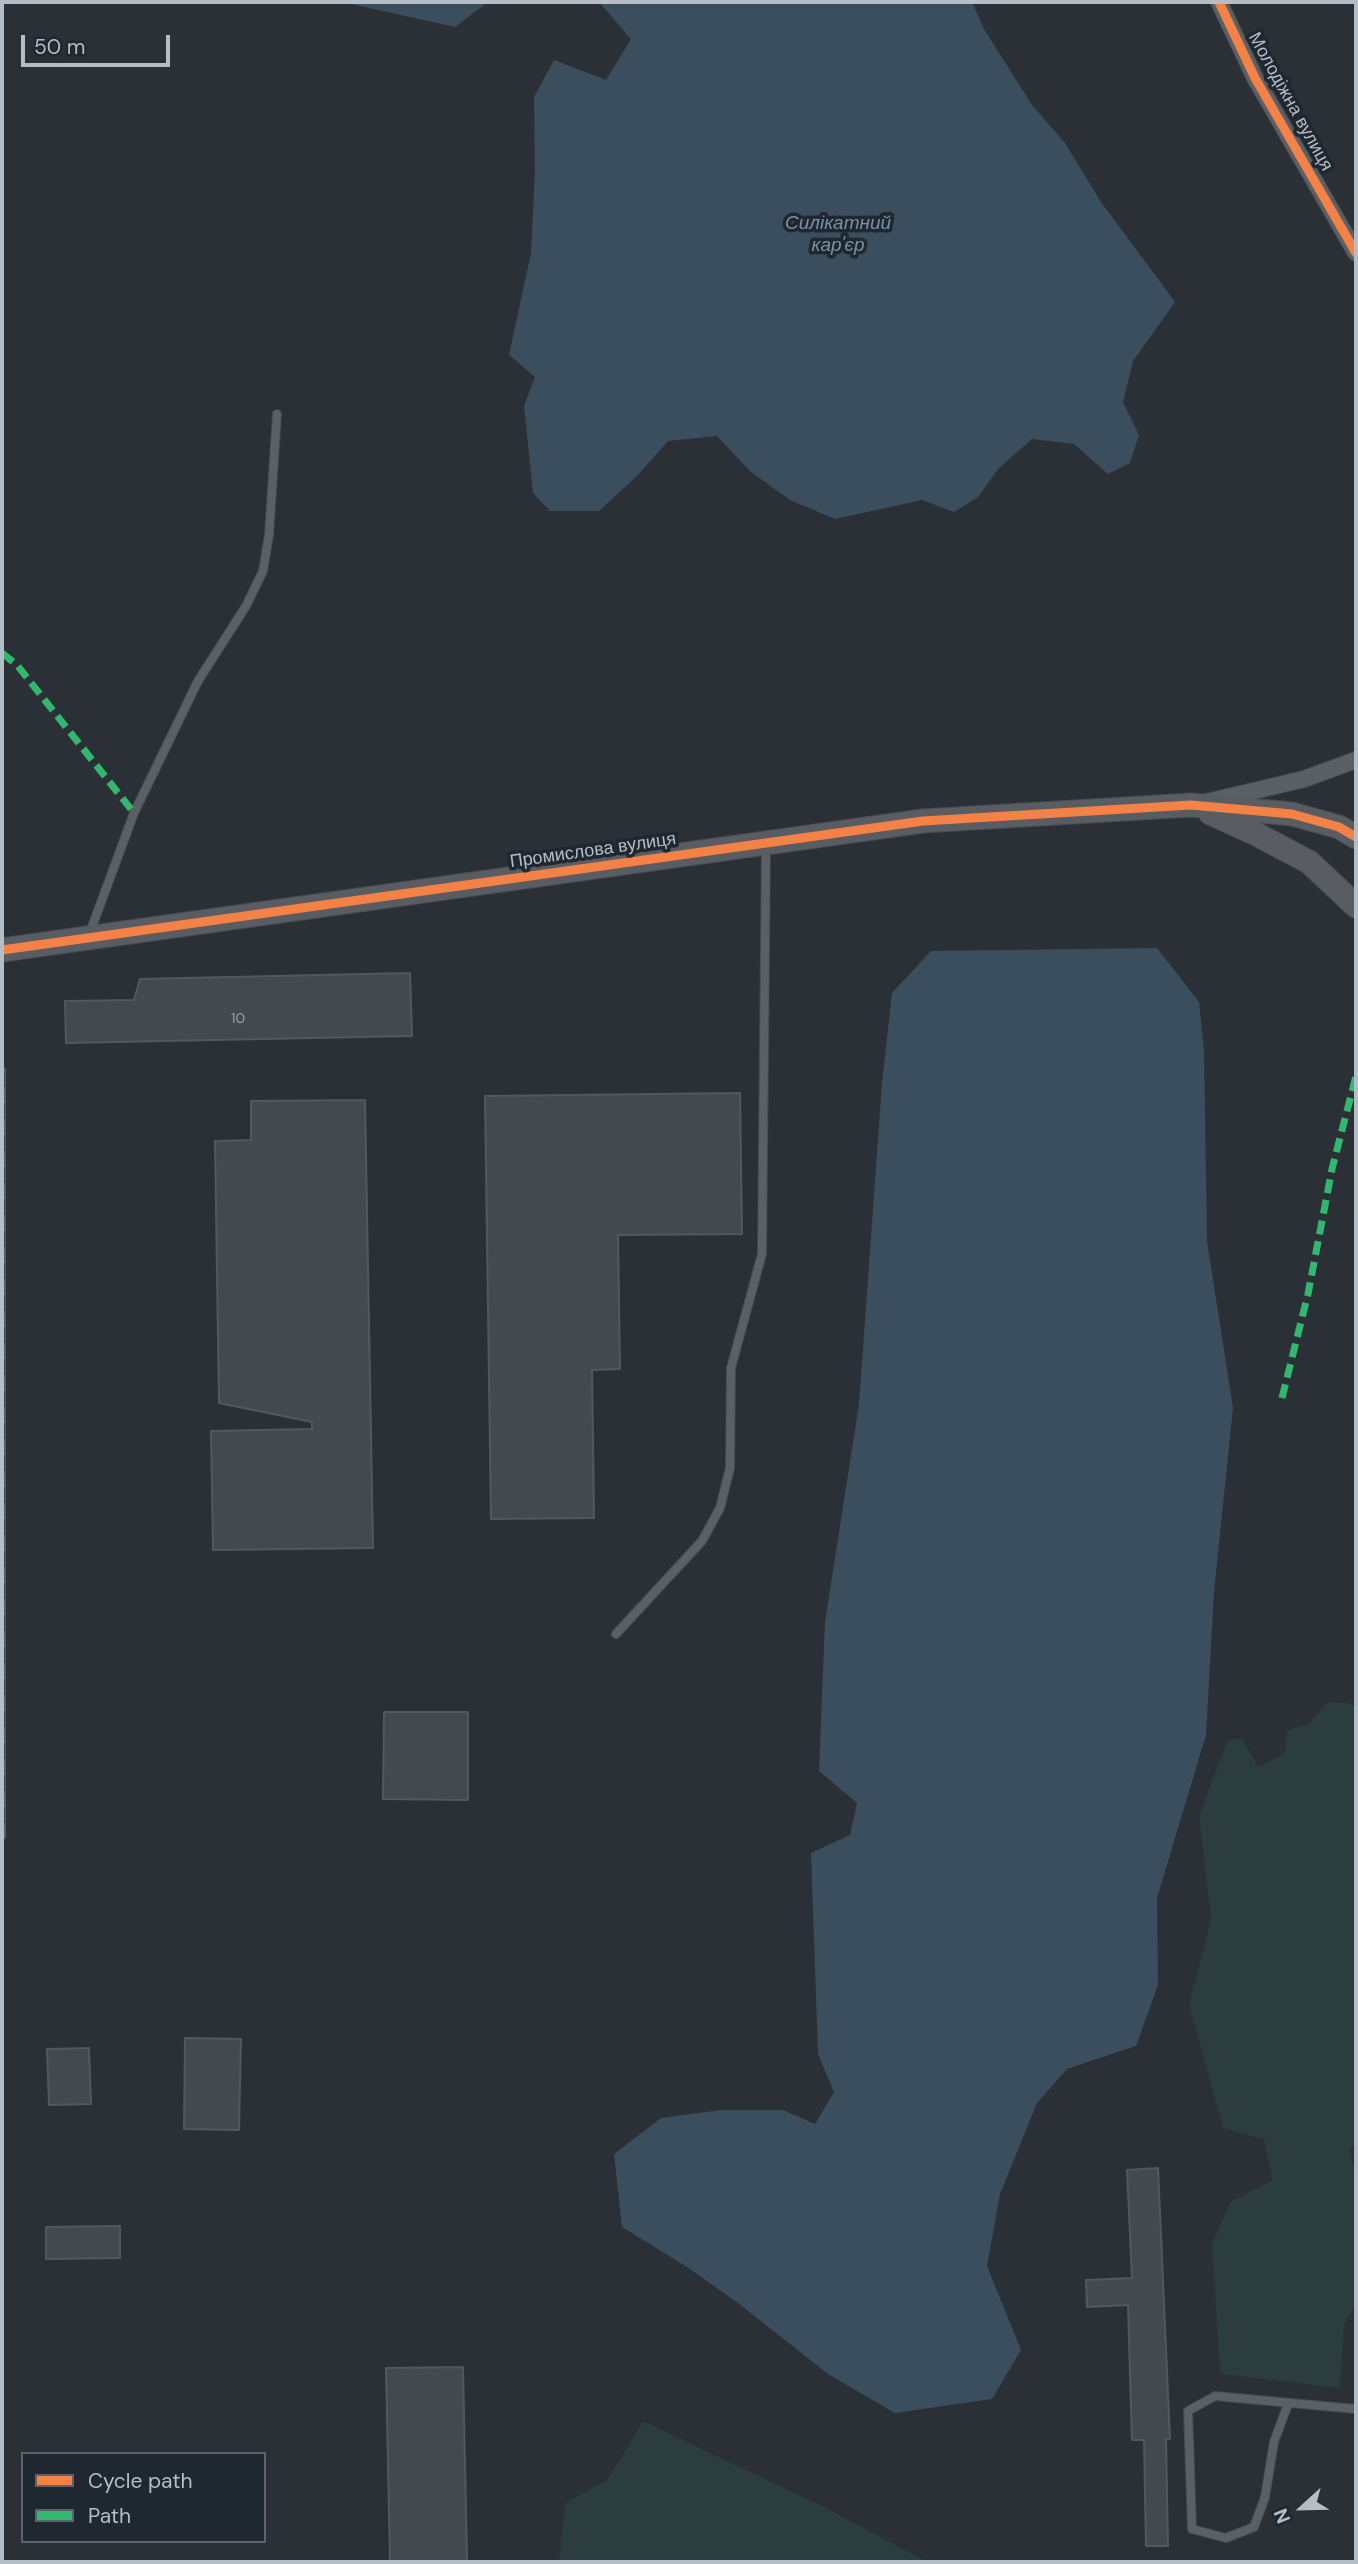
<!DOCTYPE html>
<meta charset="utf-8">
<style>
body{margin:0}
#map{position:relative;width:1358px;height:2564px;overflow:hidden;background:#2a3036;font-family:"DM Sans",sans-serif}
canvas{display:block}
.frame{position:absolute;inset:0;border:4px solid #b5bec6;pointer-events:none}
.legend{position:absolute;left:21px;top:2452px;width:245px;height:91px;box-sizing:border-box;background:#1f2830;border:2px solid #5b646c;margin:0;padding:9px 12px;list-style:none;font-size:21px;color:#b5bec6}
.legend li{display:flex;align-items:center;gap:14px;height:35px}
.legend b{width:35px;border:2px solid #5b646c}
.north{position:absolute;left:1267px;top:2473px;width:70px;height:70px;-webkit-text-stroke:5px #1f2830;paint-order:stroke;rotate:248deg;font-size:19px;font-weight:700;line-height:28px;text-align:center;color:#b5bec6}
.north::after{content:'';display:block;margin:auto;width:24px;height:32px;background:#b5bec6;clip-path:polygon(50% 0,100% 100%,50% 72%,0 100%)}
.scale{position:absolute;left:21px;top:35px;width:149px;height:32px;box-sizing:border-box;border:4px solid #b5bec6;border-top:0;padding-left:9px;font-size:21px;line-height:24px;white-space:nowrap;color:#b5bec6;-webkit-text-stroke:5px #1f2830;paint-order:stroke}
</style>
<div id="map">
<canvas width="1358" height="2564"></canvas>
<div class="frame"></div>
<ul class="legend">
<li><b style="height:9px;background:#f48246"></b>Cycle path</li>
<li><b style="height:9px;background:#33b770"></b>Path</li>
</ul>
<div class="north">N</div>
<div class="scale">50 m</div>
</div>
<script>
const ctx = document.querySelector('canvas').getContext('2d');
ctx.lineJoin = 'round';
function paint(path, color) { ctx.fillStyle = color; ctx.fill(path, 'evenodd'); }
const poly = rows => new Path2D(rows.map(r => 'M' + r).join(''));
function trace(path, color, width, dash) { ctx.strokeStyle = color; ctx.lineWidth = width; ctx.lineCap = dash ? 'butt' : 'round'; ctx.setLineDash(dash || []); ctx.stroke(path); }
function label(font, color, halo, rows, align = 'center') {
  ctx.font = font + ' "DM Sans",sans-serif'; ctx.lineWidth = 7; ctx.setLineDash([]); ctx.textBaseline = 'middle'; ctx.strokeStyle = halo; ctx.fillStyle = color; for (const [text, x, y, turn = 0] of rows) {
    ctx.save(); ctx.translate(x, y); ctx.rotate((+turn || 0) * Math.PI / 180); ctx.textAlign = isNaN(turn) ? turn : align; if (halo) ctx.strokeText(text, 0, 0); ctx.fillText(text, 0, 0); ctx.restore();
  }
}
const green = poly([
 [1327,1702,1349,1703,1356,1707,1356,2145,1349,2148,1356,2178,1356,2303,1344,2325,1340,2388,1220,2374,1212,2244,1230,2202,1272,2180,1264,2140,1223,2128,1189,2005,1211,1918,1199,1816,1227,1741,1242,1738,1258,1767,1285,1753,1287,1731,1308,1724],
 [643,2421,824,2507,928,2562,559,2562,565,2503,607,2480]
]);
const water = poly([
 [342,2,488,2,455,27],
 [599,2,972,2,984,29,1032,105,1065,143,1101,202,1175,302,1133,361,1123,402,1139,435,1130,463,1108,474,1074,444,1032,439,998,469,978,497,954,512,922,500,835,519,790,500,751,472,717,436,668,441,638,475,599,511,550,511,533,493,524,406,535,377,509,355,531,253,535,171,534,97,554,60,606,80,631,39],
 [1157,948,1199,1002,1204,1051,1207,1241,1233,1408,1214,1592,1206,1735,1157,1898,1158,1985,1136,2046,1067,2069,1037,2103,1000,2194,987,2266,1021,2350,992,2399,895,2413,828,2374,738,2303,687,2267,622,2227,614,2154,661,2118,721,2110,783,2110,815,2124,834,2092,818,2054,811,1853,850,1835,857,1803,819,1771,825,1622,859,1404,882,1083,892,993,931,951]
]);
const building = poly([
 [410,973,412,1036,66,1043,65,1001,134,1000,140,979,410,973],
 [740,1093,742,1234,618,1235,620,1369,592,1370,594,1518,491,1519,485,1096,740,1093],
 [365,1100,373,1548,213,1550,211,1431,312,1429,312,1422,219,1403,215,1141,251,1140,251,1101,365,1100],
 [384,1712,468,1712,468,1800,383,1799,384,1712],
 [185,2038,241,2039,239,2130,184,2129,185,2038],
 [89,2048,91,2104,49,2105,47,2049,89,2048],
 [1158,2168,1170,2439,1166,2439,1168,2546,1146,2546,1144,2440,1132,2440,1128,2305,1087,2307,1086,2280,1132,2278,1127,2170,1158,2168],
 [120,2226,120,2258,46,2259,46,2227,120,2226],
 [463,2367,467,2562,390,2562,386,2368,463,2367]
]);
const lane = poly([
 [89,935,134,813,198,681,246,606,263,571,269,535,277,414],
 [616,1634,702,1541,720,1508,730,1468,731,1368,762,1254,766,844],
 [1288,2404,1274,2442,1265,2497,1254,2527,1226,2538,1192,2529,1188,2411,1215,2396,1356,2409]
]);
const street = poly([
 [1219,2,1255,78,1356,253],
 [1207,802,1304,779,1356,760]
]);
const secondary = poly([
 [1210,813,1256,834,1309,862,1356,906],
 [2,950,923,821,1191,805,1292,814,1339,827,1356,837]
]);
const rail = poly([
 [2,1071,2,1836]
]);
const quiet = poly([
 [2,653,17,665,134,813],
 [1282,1398,1308,1294,1332,1169,1356,1076]
]);
const cycleway = poly([
 [1219,2,1255,78,1356,253],
 [2,950,923,821,1191,805,1292,814,1339,827,1356,837]
]);
const numberNames = [
 ["10",238,1019]
];
const streetNames = [
 ["Молодіжна вулиця",1290,102,61],
 ["Промислова вулиця",593,851,-8]
];
const waterNames = [
 ["Силікатний",838,224],
 ["кар'єр",838,246]
];
paint(green, '#2b3d3c');
paint(water, '#3b4e5d');
paint(building, '#44494e');
trace(building, '#52585d', 2);
trace(lane, '#474b4f', 10);
trace(street, '#474b4f', 18);
trace(secondary, '#474b4f', 25);
trace(lane, '#5b6064', 8);
trace(street, '#5b6064', 16);
trace(secondary, '#595d62', 23);
trace(rail, '#595e62', 8);
trace(rail, '#1f2830', 5, [16]);
trace(quiet, '#33b770', 7, [14, 7]);
trace(cycleway, '#f48246', 9);
label('14px', '#99a1a8', null, numberNames);
label('18px', '#b5bec6', '#1f2830', streetNames);
label('italic 19px', '#7992a6', '#1f2830', waterNames);
</script>
